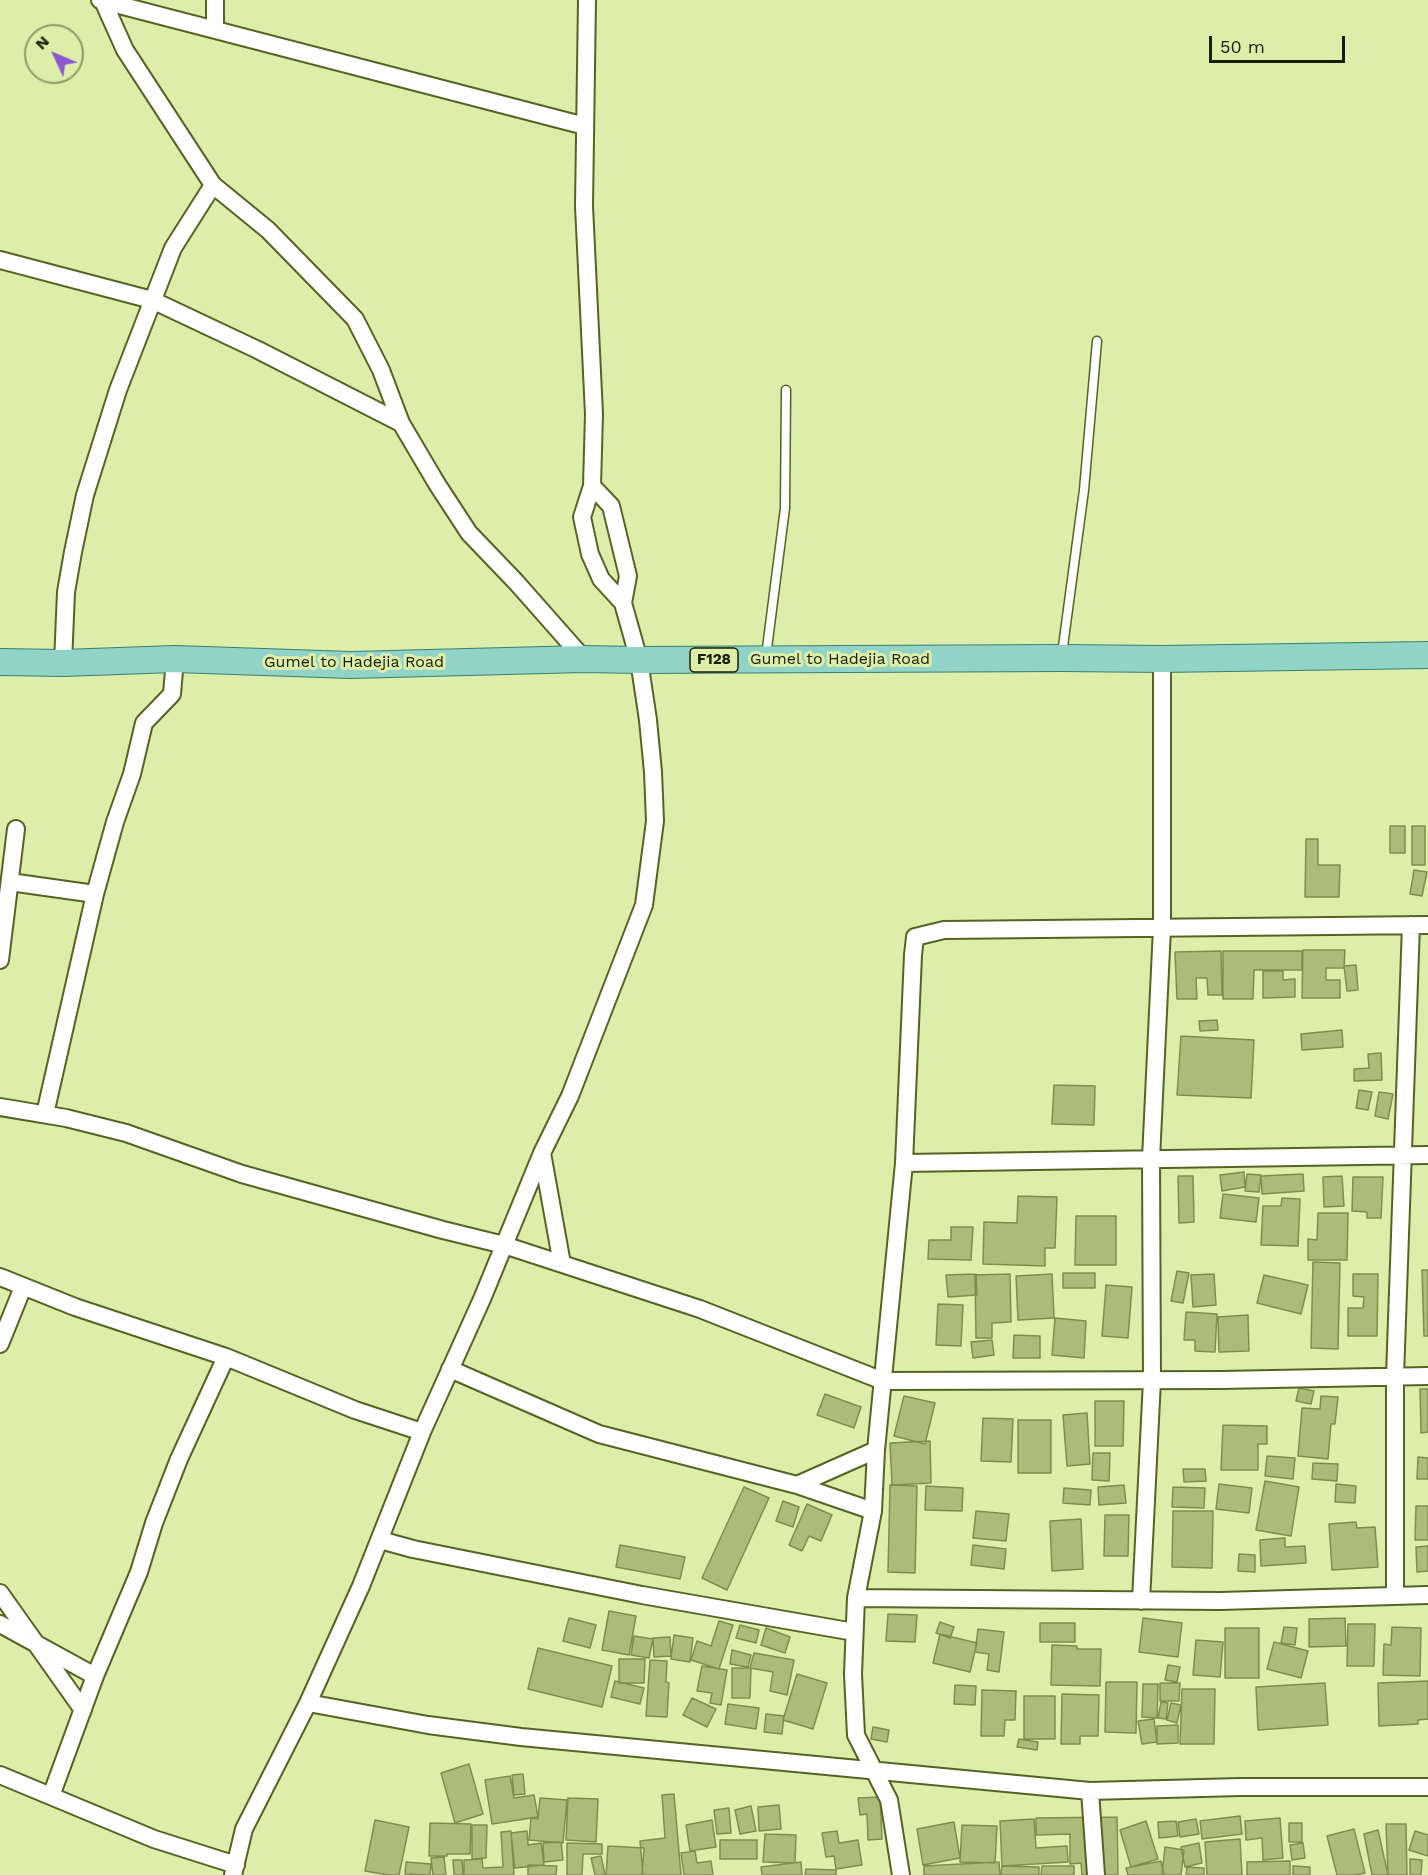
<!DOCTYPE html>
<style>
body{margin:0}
#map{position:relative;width:1428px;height:1875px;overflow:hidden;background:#dceeaa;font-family:"Work Sans",sans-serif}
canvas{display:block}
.north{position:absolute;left:24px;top:24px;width:60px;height:60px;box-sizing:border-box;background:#dceeaa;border:2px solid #8e9b68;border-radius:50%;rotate:314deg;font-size:16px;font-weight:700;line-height:24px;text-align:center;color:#191f05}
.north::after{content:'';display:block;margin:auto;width:21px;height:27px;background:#8c59d2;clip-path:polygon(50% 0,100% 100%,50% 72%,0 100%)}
.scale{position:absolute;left:1209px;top:36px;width:136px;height:27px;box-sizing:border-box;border:3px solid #191f05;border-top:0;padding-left:8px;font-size:18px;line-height:21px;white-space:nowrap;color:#191f05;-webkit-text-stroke:4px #dceeaa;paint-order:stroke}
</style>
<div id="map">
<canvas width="1428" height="1875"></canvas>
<div class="north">N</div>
<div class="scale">50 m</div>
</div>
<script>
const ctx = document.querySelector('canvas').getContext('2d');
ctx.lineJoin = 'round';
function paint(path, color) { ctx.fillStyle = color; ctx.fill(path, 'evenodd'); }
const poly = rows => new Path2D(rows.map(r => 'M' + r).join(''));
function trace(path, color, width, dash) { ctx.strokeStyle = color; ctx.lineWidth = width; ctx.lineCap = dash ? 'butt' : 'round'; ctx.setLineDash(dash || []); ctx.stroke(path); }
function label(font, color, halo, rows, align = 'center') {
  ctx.font = font + ' "Work Sans",sans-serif'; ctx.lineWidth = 6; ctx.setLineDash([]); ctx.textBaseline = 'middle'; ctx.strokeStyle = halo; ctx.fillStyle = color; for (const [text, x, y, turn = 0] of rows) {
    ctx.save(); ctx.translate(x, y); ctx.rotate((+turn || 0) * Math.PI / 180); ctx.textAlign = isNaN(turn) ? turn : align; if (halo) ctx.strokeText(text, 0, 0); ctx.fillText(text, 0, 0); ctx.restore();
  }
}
const building = poly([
 [1390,826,1405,826,1405,853,1390,853,1390,826],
 [1412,826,1425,826,1425,865,1412,865,1412,826],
 [1306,839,1318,839,1318,865,1340,865,1339,897,1305,897,1306,839],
 [1414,870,1427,872,1422,896,1410,894,1414,870],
 [1303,950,1345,950,1344,968,1326,968,1326,980,1340,980,1340,998,1302,998,1303,950],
 [1221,951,1222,995,1208,995,1207,978,1196,978,1197,999,1177,999,1175,952,1221,951],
 [1223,951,1302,951,1302,970,1254,970,1253,999,1223,999,1223,951],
 [1356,965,1358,990,1347,991,1344,966,1356,965],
 [1263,971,1283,971,1283,980,1295,979,1295,997,1263,998,1263,971],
 [1217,1020,1218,1030,1200,1031,1199,1021,1217,1020],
 [1342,1030,1343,1047,1302,1050,1301,1034,1342,1030],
 [1181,1036,1254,1040,1251,1098,1177,1095,1181,1036],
 [1381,1053,1382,1080,1354,1081,1354,1069,1369,1068,1368,1054,1381,1053],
 [1054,1085,1095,1086,1094,1125,1052,1124,1054,1085],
 [1359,1090,1372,1092,1368,1110,1356,1108,1359,1090],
 [1379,1092,1393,1094,1388,1119,1375,1116,1379,1092],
 [1244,1172,1245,1187,1222,1191,1220,1175,1244,1172],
 [1247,1174,1261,1175,1259,1192,1245,1191,1247,1174],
 [1303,1174,1304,1191,1262,1194,1261,1176,1303,1174],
 [1178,1176,1193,1176,1194,1222,1179,1223,1178,1176],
 [1342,1176,1344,1206,1324,1207,1323,1177,1342,1176],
 [1353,1177,1383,1177,1381,1218,1367,1218,1367,1212,1352,1211,1353,1177],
 [1223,1194,1259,1198,1256,1222,1220,1218,1223,1194],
 [1018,1196,1057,1197,1055,1248,1045,1248,1045,1266,983,1264,984,1222,1017,1223,1018,1196],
 [1282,1198,1300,1199,1298,1246,1261,1245,1263,1206,1281,1206,1282,1198],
 [1318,1213,1348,1213,1347,1260,1308,1260,1308,1239,1317,1240,1318,1213],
 [1076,1216,1116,1216,1116,1265,1075,1265,1076,1216],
 [951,1227,973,1227,971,1260,928,1259,929,1240,951,1240,951,1227],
 [1313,1262,1340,1263,1338,1349,1311,1348,1313,1262],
 [1422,1270,1428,1270,1428,1336,1424,1336,1422,1270],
 [1177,1271,1189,1273,1183,1303,1171,1301,1177,1271],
 [1063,1273,1095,1273,1095,1288,1063,1288,1063,1273],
 [976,1274,977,1295,948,1297,946,1275,976,1274],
 [1010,1274,1011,1322,992,1323,992,1338,976,1338,975,1275,1010,1274],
 [1052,1274,1054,1318,1018,1320,1016,1276,1052,1274],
 [1214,1274,1216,1305,1193,1307,1191,1275,1214,1274],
 [1353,1274,1378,1274,1377,1336,1348,1336,1348,1308,1363,1308,1364,1297,1353,1296,1353,1274],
 [1264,1275,1308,1285,1301,1314,1257,1303,1264,1275],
 [1106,1285,1132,1287,1128,1338,1102,1336,1106,1285],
 [938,1304,963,1305,961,1346,936,1345,938,1304],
 [1186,1312,1217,1314,1215,1352,1195,1351,1195,1340,1184,1340,1186,1312],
 [1248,1315,1249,1351,1219,1352,1218,1317,1248,1315],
 [1055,1318,1086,1321,1084,1358,1052,1355,1055,1318],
 [1014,1335,1040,1336,1040,1358,1013,1358,1014,1335],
 [992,1340,994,1355,973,1358,971,1342,992,1340],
 [1299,1388,1314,1391,1311,1404,1296,1401,1299,1388],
 [1420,1389,1428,1389,1428,1432,1421,1433,1420,1389],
 [825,1394,861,1407,854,1428,817,1415,825,1394],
 [904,1396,935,1403,925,1444,894,1436,904,1396],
 [1321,1396,1338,1397,1335,1424,1331,1424,1328,1459,1298,1456,1302,1408,1320,1409,1321,1396],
 [1095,1401,1124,1401,1123,1446,1095,1446,1095,1401],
 [1087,1413,1090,1464,1067,1466,1063,1415,1087,1413],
 [983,1418,1013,1419,1011,1462,981,1461,983,1418],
 [1018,1420,1051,1420,1051,1473,1018,1473,1018,1420],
 [1223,1425,1267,1426,1267,1444,1258,1444,1258,1470,1221,1470,1223,1425],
 [930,1441,931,1483,892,1485,890,1443,930,1441],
 [1093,1453,1110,1453,1109,1481,1092,1480,1093,1453],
 [1267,1456,1295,1458,1293,1479,1265,1476,1267,1456],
 [1418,1457,1428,1458,1428,1479,1417,1479,1418,1457],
 [1313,1463,1338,1464,1337,1481,1312,1479,1313,1463],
 [1183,1469,1205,1469,1206,1481,1184,1482,1183,1469],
 [1265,1481,1299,1487,1291,1536,1256,1530,1265,1481],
 [1219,1484,1252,1488,1249,1513,1216,1509,1219,1484],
 [1336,1484,1356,1486,1355,1503,1335,1502,1336,1484],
 [890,1485,917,1486,915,1573,888,1572,890,1485],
 [1124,1485,1126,1503,1099,1505,1098,1487,1124,1485],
 [926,1486,963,1488,962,1511,925,1510,926,1486],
 [744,1487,769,1498,727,1590,702,1578,744,1487],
 [1173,1487,1205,1488,1204,1508,1172,1507,1173,1487],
 [1064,1488,1091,1490,1090,1505,1063,1503,1064,1488],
 [783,1501,799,1507,793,1527,776,1521,783,1501],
 [807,1504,832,1515,821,1541,809,1536,802,1551,789,1545,807,1504],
 [1416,1506,1428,1506,1428,1540,1415,1540,1416,1506],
 [976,1511,1009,1514,1006,1541,973,1538,976,1511],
 [1173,1511,1213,1511,1212,1568,1172,1567,1173,1511],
 [1105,1515,1129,1515,1128,1556,1104,1556,1105,1515],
 [1081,1519,1083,1569,1052,1571,1050,1521,1081,1519],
 [1356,1522,1357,1528,1375,1527,1378,1567,1332,1570,1329,1524,1356,1522],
 [1285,1538,1285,1547,1305,1546,1306,1563,1261,1566,1260,1540,1285,1538],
 [620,1545,685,1557,680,1579,616,1567,620,1545],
 [973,1545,1006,1549,1004,1569,971,1565,973,1545],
 [1428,1546,1428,1571,1417,1572,1416,1547,1428,1546],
 [1239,1554,1255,1555,1255,1572,1238,1571,1239,1554],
 [609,1611,636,1616,629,1655,602,1650,609,1611],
 [888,1614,917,1615,915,1642,886,1641,888,1614],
 [569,1618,596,1625,590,1648,563,1641,569,1618],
 [1143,1618,1182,1623,1178,1657,1139,1652,1143,1618],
 [1345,1618,1346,1646,1309,1647,1309,1619,1345,1618],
 [719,1621,733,1625,719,1669,691,1660,697,1641,711,1646,719,1621],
 [940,1622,954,1627,950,1638,936,1633,940,1622],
 [1040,1623,1075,1623,1075,1642,1040,1642,1040,1623],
 [1348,1624,1375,1624,1374,1666,1347,1666,1348,1624],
 [740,1625,759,1630,756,1643,736,1638,740,1625],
 [1284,1627,1297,1628,1295,1645,1281,1643,1284,1627],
 [1392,1627,1421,1628,1420,1676,1383,1675,1384,1644,1391,1645,1392,1627],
 [766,1628,790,1637,785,1653,761,1645,766,1628],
 [1225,1628,1259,1628,1259,1678,1225,1678,1225,1628],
 [978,1629,1004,1632,999,1672,987,1670,989,1654,975,1652,978,1629],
 [940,1634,977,1643,970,1672,933,1663,940,1634],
 [674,1635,693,1638,690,1662,671,1659,674,1635],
 [634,1636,653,1639,649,1658,631,1655,634,1636],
 [670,1637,671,1656,654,1657,653,1638,670,1637],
 [1196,1640,1223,1642,1220,1677,1193,1675,1196,1640],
 [1274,1642,1308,1651,1301,1678,1267,1669,1274,1642],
 [1052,1645,1077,1646,1077,1649,1101,1649,1100,1686,1051,1685,1052,1645],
 [538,1648,612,1666,602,1707,528,1689,538,1648],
 [732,1650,751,1655,748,1667,730,1664,732,1650],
 [754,1653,794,1660,787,1695,770,1691,773,1672,750,1668,754,1653],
 [619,1659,645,1659,644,1683,619,1683,619,1659],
 [650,1660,667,1661,666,1682,669,1683,667,1717,646,1716,650,1660],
 [1168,1665,1180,1667,1177,1682,1165,1680,1168,1665],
 [702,1666,727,1670,721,1705,710,1703,712,1693,697,1691,702,1666],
 [732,1668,751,1668,750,1698,732,1698,732,1668],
 [797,1674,827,1683,813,1729,783,1720,797,1674],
 [615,1681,644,1688,640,1704,611,1697,615,1681],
 [1428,1681,1428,1719,1418,1720,1418,1724,1379,1726,1378,1683,1428,1681],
 [1106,1682,1137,1682,1136,1733,1105,1732,1106,1682],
 [1160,1683,1180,1683,1179,1701,1160,1701,1160,1683],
 [1325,1683,1328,1725,1258,1730,1256,1687,1325,1683],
 [1143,1684,1158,1684,1157,1718,1142,1717,1143,1684],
 [955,1685,976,1686,975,1705,954,1704,955,1685],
 [1182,1689,1215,1689,1214,1744,1180,1744,1182,1689],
 [982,1690,1016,1691,1015,1720,1005,1720,1004,1736,981,1736,982,1690],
 [1062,1694,1099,1695,1098,1736,1080,1736,1080,1744,1061,1744,1062,1694],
 [1024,1696,1055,1696,1055,1739,1024,1739,1024,1696],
 [692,1698,716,1709,707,1727,683,1715,692,1698],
 [1161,1702,1168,1703,1166,1719,1158,1718,1161,1702],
 [1171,1703,1181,1705,1177,1723,1167,1720,1171,1703],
 [728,1704,759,1708,756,1729,725,1724,728,1704],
 [766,1714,784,1716,782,1734,764,1732,766,1714],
 [1154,1719,1157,1742,1142,1744,1138,1721,1154,1719],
 [1178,1725,1178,1743,1157,1744,1157,1726,1178,1725],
 [873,1727,889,1730,887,1742,871,1739,873,1727],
 [1019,1739,1038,1742,1037,1750,1017,1747,1019,1739],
 [469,1764,483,1814,455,1823,441,1773,469,1764],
 [523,1774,525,1794,514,1795,512,1775,523,1774],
 [510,1776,514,1798,534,1795,538,1817,492,1824,485,1780,510,1776],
 [674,1794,681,1875,643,1875,640,1841,665,1838,662,1795,674,1794],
 [880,1797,882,1839,868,1840,867,1814,860,1815,858,1798,880,1797],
 [540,1798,567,1800,563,1843,529,1840,531,1818,538,1819,540,1798],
 [568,1798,598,1799,596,1842,566,1840,568,1798],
 [779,1805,781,1829,759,1831,758,1807,779,1805],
 [751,1806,756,1831,740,1834,735,1810,751,1806],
 [729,1808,731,1833,717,1834,714,1810,729,1808],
 [1240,1816,1242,1834,1202,1839,1200,1821,1240,1816],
 [1117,1817,1118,1875,1082,1875,1081,1863,1070,1864,1070,1834,1036,1835,1036,1818,1117,1817],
 [1280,1818,1283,1858,1263,1860,1262,1838,1246,1840,1245,1821,1280,1818],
 [1034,1819,1036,1848,1067,1846,1068,1862,1002,1866,1000,1821,1034,1819],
 [1196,1819,1199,1834,1180,1837,1178,1822,1196,1819],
 [375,1820,409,1827,399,1875,388,1875,365,1871,375,1820],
 [712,1820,716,1847,690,1851,686,1825,712,1820],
 [1146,1821,1158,1859,1131,1867,1120,1830,1146,1821],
 [1176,1821,1178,1836,1159,1838,1158,1822,1176,1821],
 [954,1822,960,1858,923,1865,917,1829,954,1822],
 [430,1823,471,1824,470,1854,447,1854,447,1856,429,1856,430,1823],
 [1289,1823,1302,1823,1302,1842,1289,1842,1289,1823],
 [1386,1824,1406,1824,1407,1875,1388,1875,1386,1824],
 [472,1825,487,1825,486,1858,472,1859,472,1825],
 [962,1825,997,1826,995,1863,960,1862,962,1825],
 [1354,1829,1365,1873,1355,1875,1337,1875,1327,1836,1354,1829],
 [1378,1830,1388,1875,1372,1875,1364,1834,1378,1830],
 [511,1831,514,1875,464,1875,464,1860,482,1859,483,1868,503,1867,501,1832,511,1831],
 [527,1831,528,1845,541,1843,544,1865,515,1868,511,1833,527,1831],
 [837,1831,839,1843,858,1840,862,1865,836,1869,834,1856,826,1857,822,1833,837,1831],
 [1415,1831,1428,1835,1428,1856,1409,1850,1415,1831],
 [765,1834,796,1835,795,1863,763,1862,765,1834],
 [1240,1839,1242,1875,1207,1875,1205,1842,1240,1839],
 [720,1840,757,1840,757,1859,720,1859,720,1840],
 [561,1842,563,1860,544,1862,543,1843,561,1842],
 [567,1843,602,1844,602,1854,583,1854,582,1875,567,1875,567,1843],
 [1199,1843,1202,1863,1185,1867,1181,1847,1199,1843],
 [1303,1843,1305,1858,1292,1860,1290,1845,1303,1843],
 [608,1846,644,1848,642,1875,606,1875,608,1846],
 [1165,1847,1184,1850,1181,1875,1162,1875,1165,1847],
 [695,1851,697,1863,711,1861,713,1875,684,1875,681,1853,695,1851],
 [601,1856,605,1875,595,1875,591,1858,601,1856],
 [444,1857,446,1875,433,1875,431,1858,444,1857],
 [1410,1859,1422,1860,1421,1875,1410,1875,1410,1859],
 [453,1860,462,1860,463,1875,454,1875,453,1860],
 [1161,1861,1164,1875,1128,1875,1126,1868,1161,1861],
 [1290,1861,1290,1875,1247,1875,1247,1862,1290,1861],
 [406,1862,431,1864,430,1875,405,1874,406,1862],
 [801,1862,802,1875,762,1875,761,1867,801,1862],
 [999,1862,1000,1875,924,1875,924,1866,999,1862],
 [528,1865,557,1866,556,1875,528,1875,528,1865],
 [1002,1866,1039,1867,1039,1875,1001,1875,1002,1866],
 [1042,1866,1074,1866,1074,1875,1041,1875,1042,1866],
 [1293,1866,1310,1867,1310,1875,1293,1875,1293,1866],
 [1187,1867,1204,1868,1204,1875,1186,1875,1187,1867],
 [806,1869,836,1870,836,1875,805,1875,806,1869]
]);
const lane = poly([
 [1062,654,1084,490,1097,341],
 [766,656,785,508,786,390]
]);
const street = poly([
 [100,0,585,126],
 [587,0,584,206,594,414,592,486,582,517,590,554,601,579,623,603],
 [103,1,125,50,213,185,268,230,355,319,381,370,401,423,437,484,469,533,516,582,584,659],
 [215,30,215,0],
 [0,260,152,300,258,350,401,423],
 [63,663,66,592,73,552,85,495,118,390,173,248,213,185],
 [10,882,95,894],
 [0,960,16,829],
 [0,1107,66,1118,126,1133,242,1174,443,1230,504,1245,700,1309,883,1381,1221,1380,1428,1376],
 [45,1114,95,894,115,822,132,774,144,723,172,694,175,659],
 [542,1153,562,1264],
 [904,1163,1428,1155],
 [0,1277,75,1307,226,1357,355,1410,422,1432],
 [0,1344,23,1287],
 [450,1369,599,1434,797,1485,873,1511],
 [797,1485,876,1450],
 [380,1540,413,1549,642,1595,854,1632],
 [0,1593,83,1710],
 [1395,1596,1395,1376,1411,925],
 [856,1598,1220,1601,1428,1595],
 [1141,1601,1152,1380,1151,1159,1162,928,1162,659],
 [0,1624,95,1676],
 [308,1703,428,1725,521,1737,1090,1791,1240,1787,1428,1787],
 [0,1775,154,1839,236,1865],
 [1090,1791,1096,1875],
 [51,1796,95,1676,139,1572,154,1523,179,1459,226,1357],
 [233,1875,244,1829,308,1703,361,1586,422,1432,482,1299,542,1153,570,1096,644,905,655,821,653,772,648,720,639,660,623,603,628,576,611,506,592,486],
 [901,1875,889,1800,856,1735,853,1674,856,1598,873,1511,876,1450,904,1163,913,955,915,937,944,930,1428,925]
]);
const primary = poly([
 [0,662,63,663,175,659,351,665,584,659,639,660,1062,658,1162,659,1428,655]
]);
const shields = [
 [714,660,48]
];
const shieldNames = [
 ["F128",714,660]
];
const streetNames = [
 ["Gumel to Hadejia Road",840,659],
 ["Gumel to Hadejia Road",354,662]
];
paint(building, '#abbc7a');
trace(building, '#7f8e4e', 1.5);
trace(lane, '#556323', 11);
trace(street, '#556323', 20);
trace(primary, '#38816c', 28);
trace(lane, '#fff', 8);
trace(street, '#fff', 16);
trace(primary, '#92d3c8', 26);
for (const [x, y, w] of shields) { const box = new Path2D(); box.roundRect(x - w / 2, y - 12, w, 24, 4.5); ctx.fillStyle = '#dceeaa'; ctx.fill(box); trace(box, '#191f05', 1.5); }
label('bold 15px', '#191f05', null, shieldNames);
label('16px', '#191f05', '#dceeaa', streetNames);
</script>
